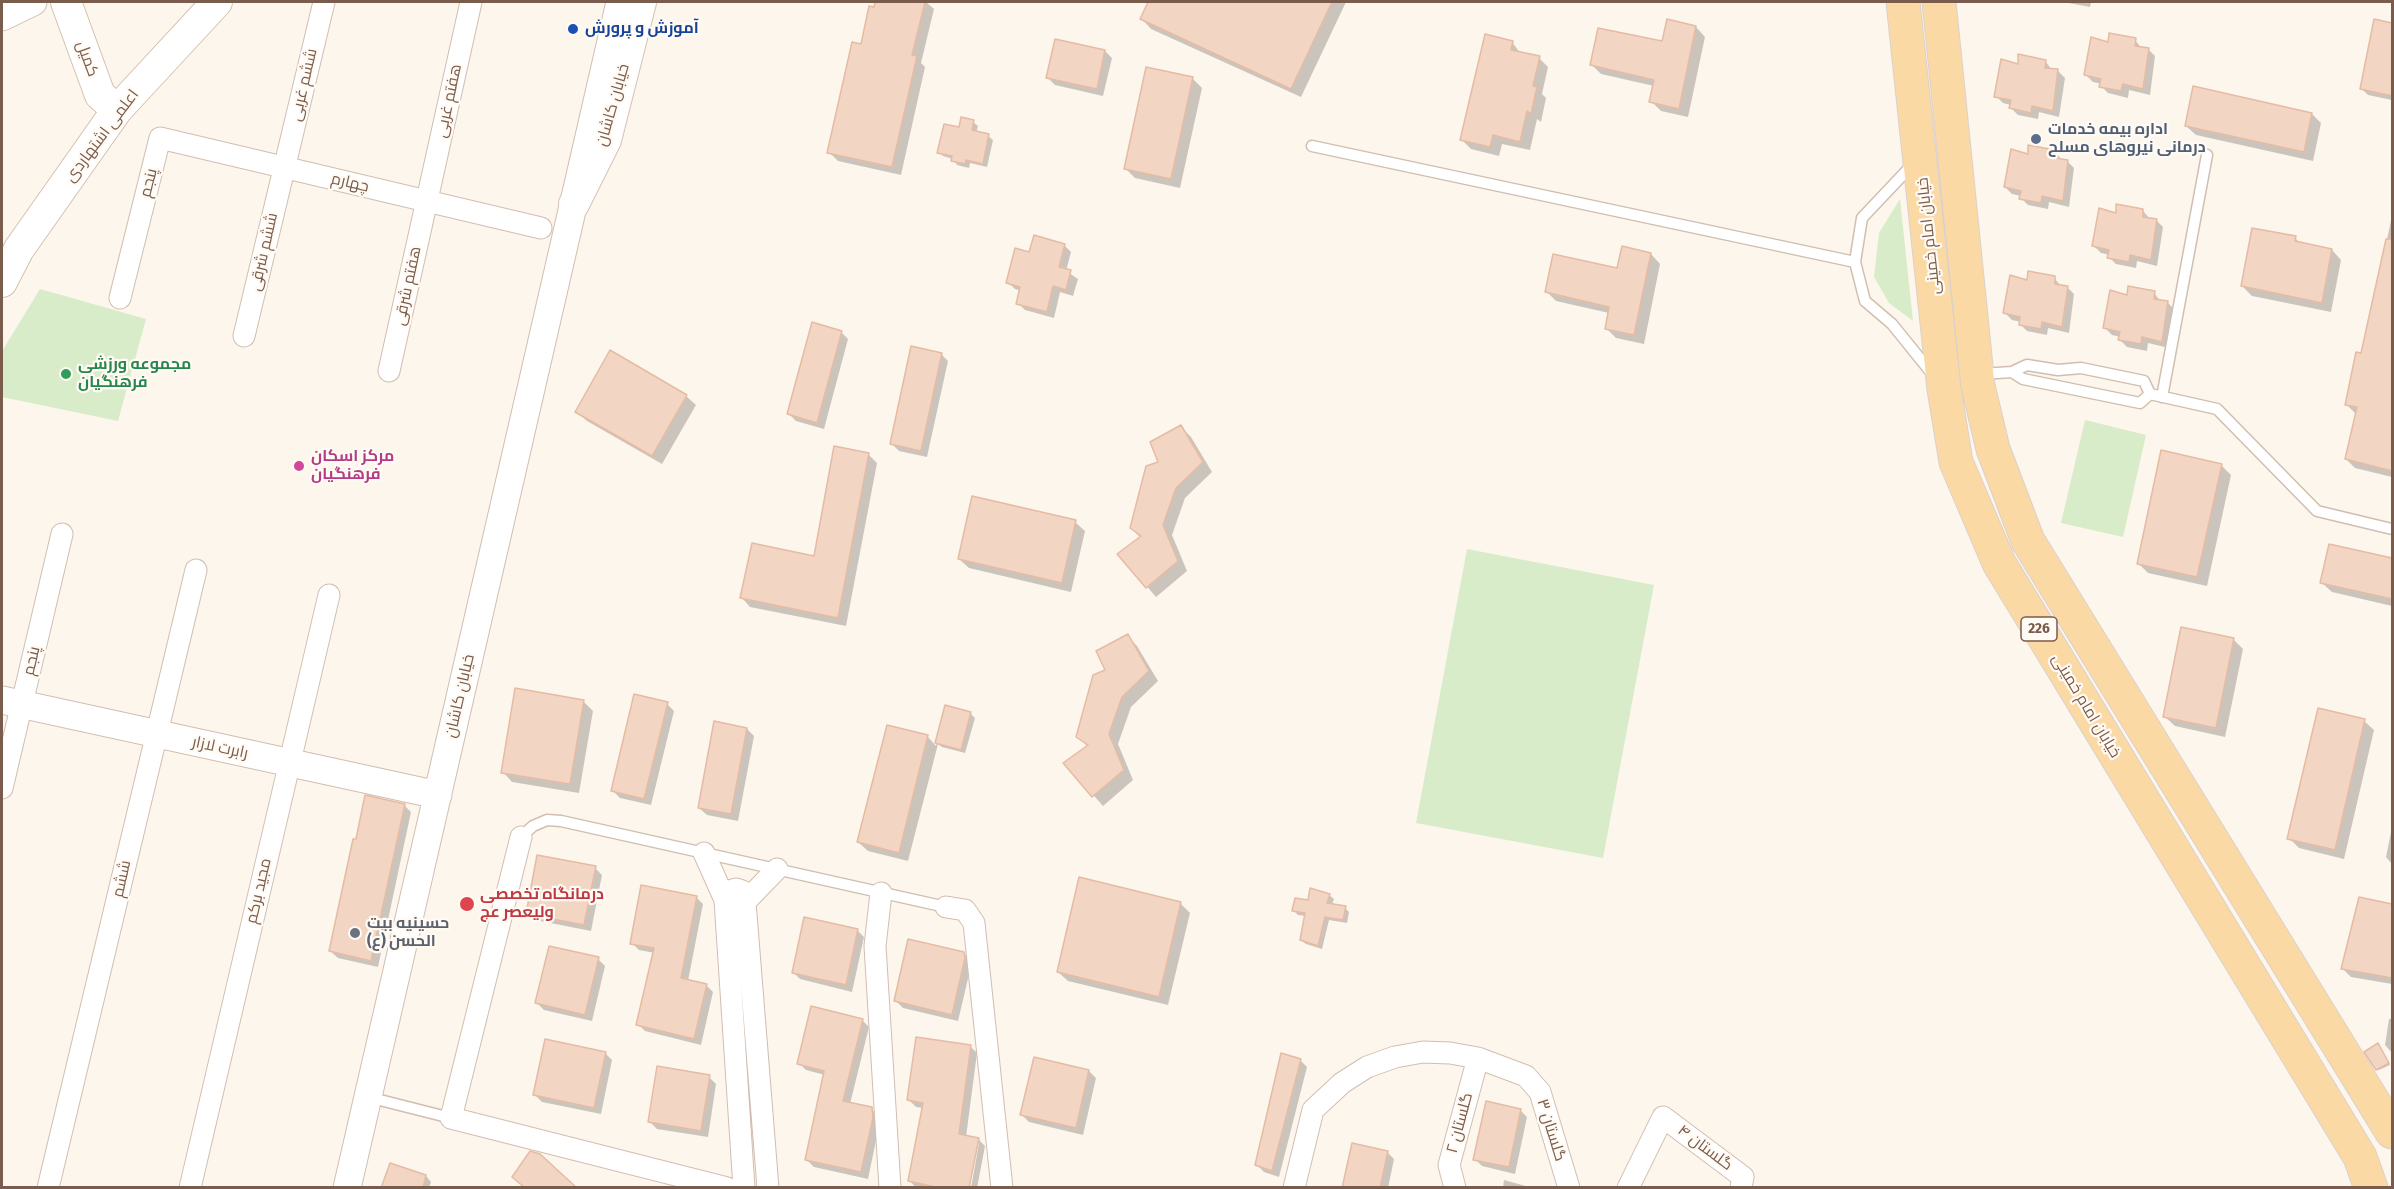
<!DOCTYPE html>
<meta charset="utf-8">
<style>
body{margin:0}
#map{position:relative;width:2394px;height:1189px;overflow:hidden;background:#fdf6ec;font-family:"Fira Sans Condensed",sans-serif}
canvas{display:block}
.frame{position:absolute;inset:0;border:3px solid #7a5c4d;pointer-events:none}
</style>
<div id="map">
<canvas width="2394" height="1189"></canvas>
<div class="frame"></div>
</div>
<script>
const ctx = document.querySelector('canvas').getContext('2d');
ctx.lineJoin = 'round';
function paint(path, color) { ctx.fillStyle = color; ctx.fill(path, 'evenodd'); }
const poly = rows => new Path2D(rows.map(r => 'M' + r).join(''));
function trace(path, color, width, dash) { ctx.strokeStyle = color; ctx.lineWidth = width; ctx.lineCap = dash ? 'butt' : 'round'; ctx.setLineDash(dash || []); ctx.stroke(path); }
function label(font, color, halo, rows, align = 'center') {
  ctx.font = font + ' "Fira Sans Condensed",Cairo,sans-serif'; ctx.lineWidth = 4.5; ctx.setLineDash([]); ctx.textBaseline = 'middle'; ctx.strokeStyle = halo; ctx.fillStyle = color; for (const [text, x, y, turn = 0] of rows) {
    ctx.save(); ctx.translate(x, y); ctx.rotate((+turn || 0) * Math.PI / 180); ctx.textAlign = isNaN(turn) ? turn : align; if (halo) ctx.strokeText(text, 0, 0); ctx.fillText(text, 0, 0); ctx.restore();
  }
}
const green = poly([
 [1900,199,1913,321,1889,303,1874,277,1879,233],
 [40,289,146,319,118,421,2,397,2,351],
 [2085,420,2146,435,2123,537,2061,523],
 [1467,549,1654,585,1603,858,1416,823]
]);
const shadow = poly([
 [876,2,926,2,934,9,921,63,925,67,901,175,838,161,829,152],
 [1150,2,1346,2,1301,97,1151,29,1142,19],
 [2063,2,2091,2,2090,7],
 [2375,21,2392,25,2392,100,2368,95,2361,88],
 [1696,27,1705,37,1688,117,1661,111,1651,101,1654,86,1601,74,1591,64,1663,42],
 [2135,40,2142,49,2148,49,2155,56,2150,95,2129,90,2128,98,2108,93,2101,86,2102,84,2093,82,2086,75],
 [1512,42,1521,54,1539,58,1548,67,1542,94,1546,98,1541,122,1537,119,1530,150,1502,144,1499,156,1471,149,1462,140],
 [1105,51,1112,58,1103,96,1055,85,1048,78],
 [2045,61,2052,70,2058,71,2065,78,2059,117,2039,112,2038,119,2018,115,2011,108,2011,105,2003,103,1996,96,2019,66],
 [1193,79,1202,88,1180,188,1135,178,1125,168],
 [2312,114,2321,123,2313,161,2196,135,2186,126],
 [973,122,978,126,976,133,988,136,993,140,987,167,970,163,969,168,957,165,953,159,943,156,939,152,960,129],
 [2055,152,2062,160,2067,161,2074,168,2069,207,2049,202,2048,209,2028,205,2021,198,2021,196,2012,194,2005,187],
 [2143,211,2150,219,2156,220,2163,227,2157,266,2137,261,2136,268,2116,264,2109,257,2110,255,2101,253,2094,246],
 [2392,216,2392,477,2355,468,2346,459,2357,415,2347,405,2362,355],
 [2295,238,2301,244,2332,250,2341,260,2331,312,2252,296,2242,286],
 [1064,245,1071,252,1066,271,1078,279,1073,296,1060,292,1054,318,1025,310,1018,303,1021,291,1015,289,1008,282,1031,254],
 [1651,254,1660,264,1644,344,1616,338,1606,328,1609,313,1556,301,1546,291,1618,270],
 [2054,278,2061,286,2067,287,2074,294,2069,333,2048,328,2047,335,2027,331,2020,324,2021,322,2012,320,2005,313],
 [2154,293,2161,302,2167,302,2174,309,2169,348,2148,343,2147,351,2127,347,2120,340,2121,337,2112,335,2105,328,2129,297],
 [841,332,848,339,824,429,796,421,789,414],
 [941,354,948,361,927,457,899,451,892,444],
 [686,396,696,405,662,464,587,421,577,412],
 [1181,427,1191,437,1212,472,1185,498,1172,535,1187,571,1156,597,1119,554,1141,538,1131,528,1160,462],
 [868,454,877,463,846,626,750,607,742,598,815,558],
 [2221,465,2231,475,2207,586,2148,573,2138,563],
 [1075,522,1085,531,1071,592,969,568,959,559],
 [2330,545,2392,559,2392,606,2332,592,2322,583],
 [1127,636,1137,646,1158,681,1131,707,1118,744,1133,780,1103,806,1065,763,1088,747,1078,737,1107,671],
 [2234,640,2243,649,2225,737,2175,726,2165,717],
 [583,701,593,711,579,793,512,782,503,772],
 [667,704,674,711,651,805,620,798,613,791],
 [946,707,970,713,975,718,965,753,942,747,938,744,908,861,868,851,858,842,888,726,928,737,936,746],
 [2364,721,2374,730,2344,859,2299,848,2289,838],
 [747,729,754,736,738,821,707,815,699,808],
 [404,805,411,812,378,967,338,958,330,951],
 [2392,827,2392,864,2386,857],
 [595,868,602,875,591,931,535,920,527,913],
 [1329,895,1334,899,1332,905,1345,908,1349,912,1347,923,1329,920,1322,949,1306,944,1301,940,1306,916,1298,915,1294,911],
 [696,897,703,904,688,981,706,985,713,992,701,1045,645,1031,638,1024,655,953,639,950,632,943],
 [2360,899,2392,906,2392,984,2351,977,2342,968],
 [1180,903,1190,913,1168,1005,1068,981,1058,972],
 [857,930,864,937,852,992,800,979,793,972],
 [964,954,971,961,971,966,958,1021,903,1008,896,1001],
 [598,959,605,966,592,1021,544,1010,537,1003],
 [2389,1019,2392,1019,2392,1053,2385,1045],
 [862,1020,869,1027,850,1104,871,1109,879,1116,879,1126,868,1179,814,1167,807,1160,825,1075,806,1070,799,1063],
 [970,1046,977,1053,966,1137,978,1139,985,1146,977,1188,971,1188,979,1143,976,1143,968,1188,916,1188,910,1181,923,1108,916,1107,909,1100],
 [2380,1047,2390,1065,2379,1070,2377,1069],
 [605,1053,612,1060,601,1114,542,1102,535,1095],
 [1035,1059,1089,1071,1096,1078,1083,1135,1029,1122,1022,1115],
 [1300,1060,1307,1067,1279,1177,1264,1172,1257,1165],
 [709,1077,716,1084,708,1137,657,1129,650,1122],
 [1520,1110,1527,1117,1515,1174,1482,1166,1475,1159],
 [1387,1152,1394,1159,1388,1188,1344,1188],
 [426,1176,431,1182,429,1188,383,1188],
 [1504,1180,1533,1188,1503,1188]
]);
const building = poly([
 [875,2,925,2,912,55,917,56,892,167,827,153,852,42,861,44,869,6,874,7,875,2],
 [1148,2,1332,2,1291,89,1140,19,1148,2],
 [1667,19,1696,26,1679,109,1649,102,1654,80,1590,65,1598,28,1662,41,1667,19],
 [2374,19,2392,23,2392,96,2360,89,2374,19],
 [2109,33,2136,38,2135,46,2149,48,2143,89,2123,84,2121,91,2099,87,2101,79,2084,75,2091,37,2108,42,2109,33],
 [1485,34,1513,41,1511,50,1540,56,1533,86,1537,87,1531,114,1527,111,1520,142,1493,135,1490,147,1460,140,1485,34],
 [1055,39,1105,50,1097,89,1046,78,1055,39],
 [2018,54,2046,60,2045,68,2058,69,2053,111,2032,106,2031,113,2009,108,2011,100,1994,97,2001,59,2018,64,2018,54],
 [1146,67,1193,77,1171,179,1124,169,1146,67],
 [2193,86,2312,113,2304,152,2185,126,2193,86],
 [961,117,974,120,972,130,989,134,983,164,966,160,965,164,951,161,952,156,937,153,944,124,959,127,961,117],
 [2028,145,2055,150,2055,158,2068,160,2063,201,2042,196,2041,203,2019,199,2021,191,2004,187,2011,149,2028,154,2028,145],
 [2116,204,2143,209,2143,217,2157,219,2151,260,2130,255,2129,262,2107,258,2109,250,2092,246,2099,208,2116,213,2116,204],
 [2252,228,2296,236,2295,241,2332,249,2322,303,2241,286,2252,228],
 [1034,235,1065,244,1059,267,1071,270,1066,290,1053,286,1047,312,1016,304,1020,287,1006,283,1015,248,1029,252,1034,235],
 [2386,239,2392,239,2392,471,2345,459,2357,407,2345,405,2356,352,2361,353,2386,239],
 [1622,246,1651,253,1634,335,1605,329,1609,307,1545,292,1553,254,1617,268,1622,246],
 [2028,271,2055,276,2055,284,2068,286,2062,327,2042,322,2041,329,2019,325,2020,317,2003,313,2010,275,2027,280,2028,271],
 [2128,286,2155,291,2154,299,2168,301,2162,342,2142,337,2141,344,2118,340,2120,332,2103,328,2110,290,2127,295,2128,286],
 [812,322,842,331,817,423,787,414,812,322],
 [911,346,942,353,921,451,890,444,911,346],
 [610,350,687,395,652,456,575,412,610,350],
 [1181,425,1203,462,1176,488,1163,525,1178,561,1146,588,1117,554,1141,536,1130,528,1146,466,1158,462,1150,442,1181,425],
 [834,446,869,453,838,618,740,598,752,543,814,556,834,446],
 [2161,450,2222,464,2197,577,2137,564,2161,450],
 [972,496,1076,520,1062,583,958,559,972,496],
 [2329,544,2392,558,2392,599,2320,583,2329,544],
 [2181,627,2234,638,2216,728,2163,717,2181,627],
 [1128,634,1149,671,1122,697,1109,734,1124,770,1092,797,1063,763,1088,745,1076,737,1093,675,1105,670,1096,651,1128,634],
 [515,688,584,700,570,784,501,773,515,688],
 [634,694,668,702,644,799,611,791,634,694],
 [945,705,971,712,961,750,935,743,945,705],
 [2318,708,2365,719,2335,850,2287,839,2318,708],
 [714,721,747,728,731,814,698,808,714,721],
 [887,725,928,735,899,853,857,842,887,725],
 [365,795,405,804,371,961,329,951,353,839,356,839,365,795],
 [537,855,596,866,584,925,526,914,537,855],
 [1079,877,1181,902,1159,997,1057,972,1079,877],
 [641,885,697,896,681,978,707,984,694,1039,636,1025,654,948,630,944,641,885],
 [1310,888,1330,894,1327,903,1346,906,1343,920,1325,917,1318,946,1300,940,1305,913,1292,911,1295,898,1308,900,1310,888],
 [2359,897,2392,904,2392,978,2341,969,2359,897],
 [804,917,858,929,846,985,792,973,804,917],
 [908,939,964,952,965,958,952,1015,894,1001,908,939],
 [549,946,599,957,585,1015,535,1003,549,946],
 [811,1006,863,1019,843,1101,872,1107,873,1118,861,1172,805,1160,824,1071,797,1064,811,1006],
 [916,1037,971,1045,959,1134,979,1138,969,1188,940,1188,908,1181,923,1103,907,1100,916,1037],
 [545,1039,606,1052,594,1108,533,1095,545,1039],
 [2378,1043,2389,1063,2376,1070,2364,1052,2378,1043],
 [1281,1053,1301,1059,1272,1171,1255,1165,1281,1053],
 [1034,1057,1089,1070,1076,1128,1020,1115,1034,1057],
 [657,1066,710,1075,701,1131,648,1122,657,1066],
 [1486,1101,1521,1109,1509,1167,1473,1160,1486,1101],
 [1352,1143,1388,1151,1380,1188,1342,1188,1352,1143],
 [530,1151,540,1154,577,1188,525,1188,512,1177,530,1151],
 [390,1163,426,1175,423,1188,381,1188,390,1163]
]);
const service = poly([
 [1312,146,1855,262],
 [1914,163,1862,218,1855,262,1865,301,1892,324,1934,376],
 [2012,372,2023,379,2140,403,2150,394],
 [1981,374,2012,372,2027,365,2058,370,2081,368,2144,381,2150,394],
 [2150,394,2217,409,2317,511,2392,529],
 [2162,397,2207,155],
 [521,837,533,826,547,820,561,821,946,907],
 [368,1097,451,1118]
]);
const minor = poly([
 [120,298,160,138,541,228],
 [244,336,324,2],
 [389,371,471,2],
 [2,788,62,534],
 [521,837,451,1118,727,1188],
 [704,853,725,900,744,1188],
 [881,893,875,946,890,1188],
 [725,900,729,891,736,889,742,891,745,902,768,1188],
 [745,902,777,869],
 [946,907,965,910,974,923,1002,1188],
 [48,1188,196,570],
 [190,1188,329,595],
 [1294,1188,1313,1110,1342,1083,1367,1067,1395,1057,1423,1052,1450,1053,1478,1058,1526,1076,1540,1092,1569,1188],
 [1455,1188,1449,1165,1478,1058],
 [1628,1188,1663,1117,1743,1177,1741,1188]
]);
const tertiary = poly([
 [2,17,33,2],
 [2,700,438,795],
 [347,1188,620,2]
]);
const secondary = poly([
 [66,2,100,95,117,110],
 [574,204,606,140,641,2],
 [2,282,19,249,117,110,217,2]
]);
const primary = poly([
 [1903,2,1944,389,1956,462,1999,563,2360,1157,2371,1188],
 [1939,2,1978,386,1993,449,2028,541,2392,1132]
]);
const markers = [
 [573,29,6,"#1a4fb4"],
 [2036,139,6,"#5c6f8a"],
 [66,374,6,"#2e9e5b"],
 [299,466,6,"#d1479c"],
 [467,904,8,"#e0444e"],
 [355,933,6,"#6b7280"]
];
const shields = [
 [2039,629,36]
];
const shieldNames = [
 ["226",2039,629]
];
const transitNames = [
 ["آموزش و پرورش",585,29]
];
const streetNames = [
 ["کمیل",87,59,70],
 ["ششم غربی",304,85,-77],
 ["هفتم غربی",449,101,-78],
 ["خیابان کاشان",613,105,-74],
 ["اعلمی اشتهاردی",102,136,-53],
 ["پنجم",149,183,-76],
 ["چهارم",350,183,13],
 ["خیابان امام خمینی",1929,236,-96],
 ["ششم شرقی",264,252,-77],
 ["هفتم شرقی",408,286,-78],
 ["پنجم",32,661,-77],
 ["خیابان کاشان",460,696,-77],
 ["خیابان امام خمینی",2086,706,59],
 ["رابرت لازار",220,748,12],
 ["ششم",122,879,-77],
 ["مجید برکم",259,891,-77],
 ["گلستان ۲",1460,1123,-75],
 ["گلستان ۳",1551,1130,73],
 ["گلستان ۴",1705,1148,37]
];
const serviceNames = [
 ["اداره بیمه خدمات",2048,130],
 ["درمانی نیروهای مسلح",2048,148]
];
const leisureNames = [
 ["مجموعه ورزشی",78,365],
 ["فرهنگیان",78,383]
];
const hotelNames = [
 ["مرکز اسکان",311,457],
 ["فرهنگیان",311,475]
];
const healthNames = [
 ["درمانگاه تخصصی",480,895],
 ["ولیعصر عج",480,913]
];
const worshipNames = [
 ["حسینیه بیت",367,924],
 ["الحسن (ع)",367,942]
];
paint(green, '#d8ecc9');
paint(shadow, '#0003');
paint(building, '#f3d5c3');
trace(building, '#e6bba3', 1.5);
trace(service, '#d1beb0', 13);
trace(minor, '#d1beb0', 23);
trace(tertiary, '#d1beb0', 29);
trace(secondary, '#d6c0b0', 32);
trace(primary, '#dad1cd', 35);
trace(service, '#fff', 10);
trace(minor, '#fff', 21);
trace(tertiary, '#fff', 27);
trace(secondary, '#fff', 30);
trace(primary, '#fbd9a5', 33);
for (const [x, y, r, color] of markers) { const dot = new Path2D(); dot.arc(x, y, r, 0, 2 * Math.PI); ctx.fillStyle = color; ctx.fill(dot); trace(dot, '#fffaf3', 2); }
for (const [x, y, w] of shields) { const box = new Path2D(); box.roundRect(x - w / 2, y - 12, w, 24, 4.5); ctx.fillStyle = '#fffaf3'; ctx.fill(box); trace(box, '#7a5c4d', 1.5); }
label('bold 15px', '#7a5c4d', null, shieldNames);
label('bold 16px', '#164399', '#fffaf3', transitNames, 'left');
label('16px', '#7a5c4d', '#fffaf3', streetNames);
label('bold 16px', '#4e5e75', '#fffaf3', serviceNames, 'left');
label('bold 16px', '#27864d', '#fffaf3', leisureNames, 'left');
label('bold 16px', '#b23c85', '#fffaf3', hotelNames, 'left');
label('bold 16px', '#be3a42', '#fffaf3', healthNames, 'left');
label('bold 16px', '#5b616d', '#fffaf3', worshipNames, 'left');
</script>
